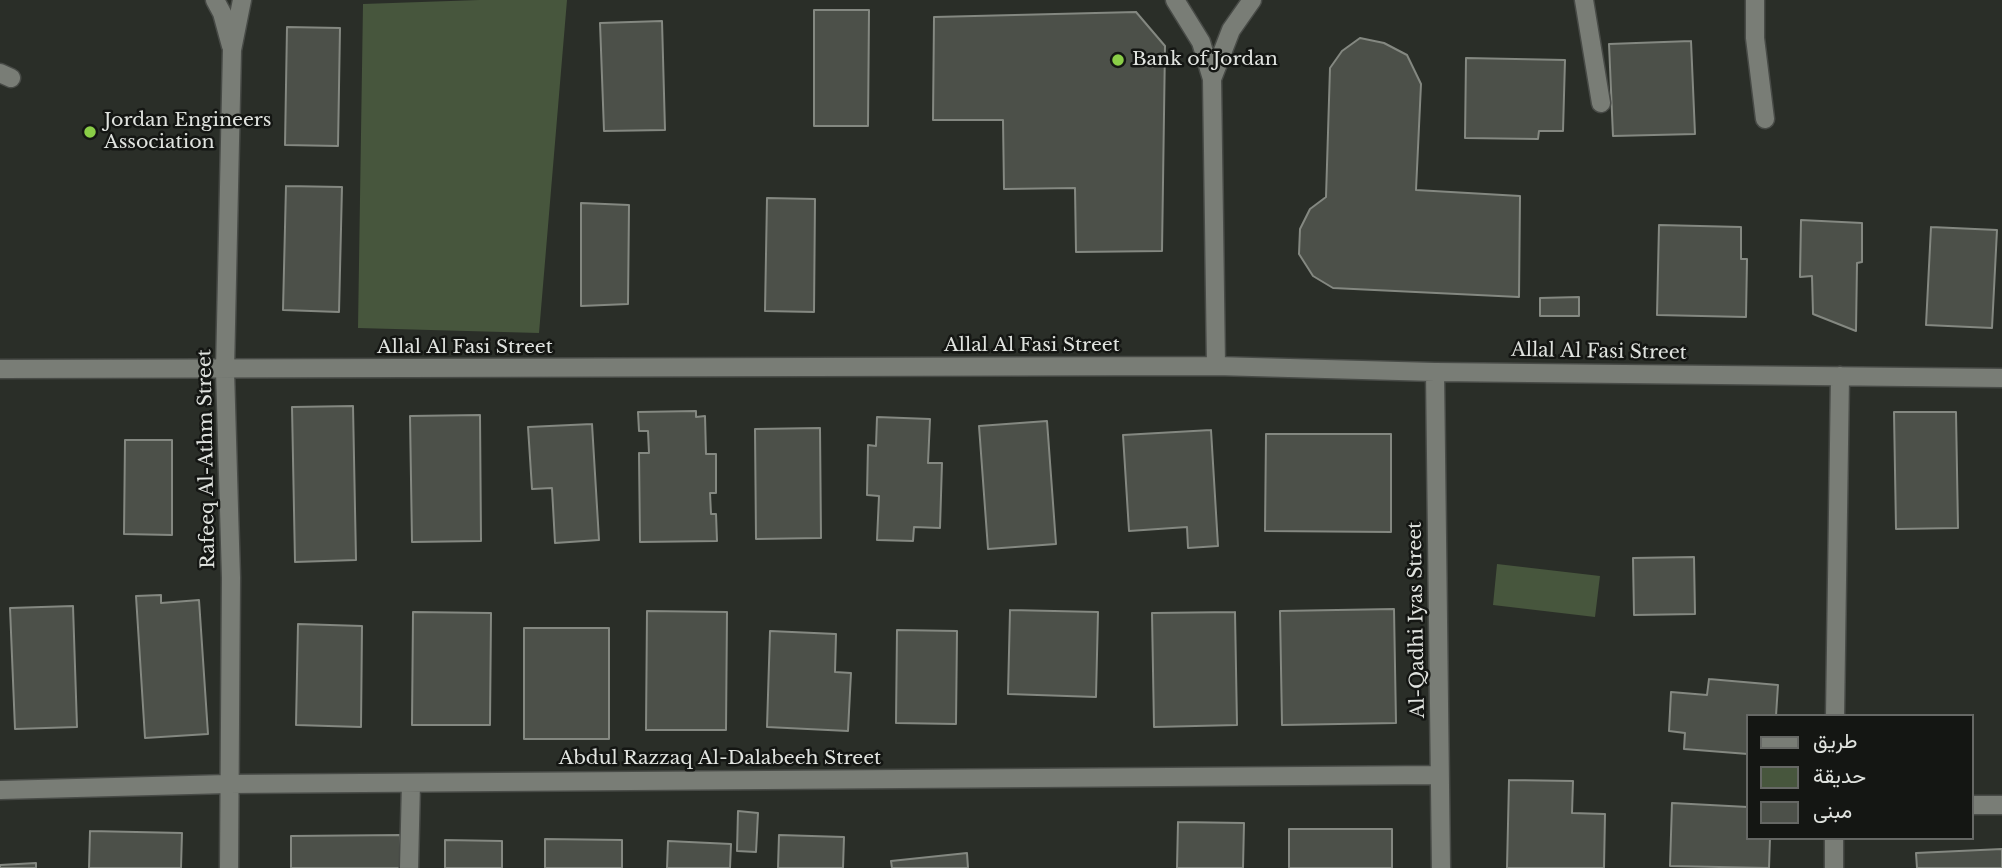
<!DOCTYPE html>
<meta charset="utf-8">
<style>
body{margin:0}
#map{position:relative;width:2002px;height:868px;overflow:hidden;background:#2a2e28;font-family:"Libre Baskerville",Vazirmatn,serif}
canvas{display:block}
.legend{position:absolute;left:1746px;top:714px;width:228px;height:126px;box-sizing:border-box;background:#141613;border:2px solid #666865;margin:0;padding:9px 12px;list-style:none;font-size:21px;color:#e0e3df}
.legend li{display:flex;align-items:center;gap:14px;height:35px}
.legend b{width:35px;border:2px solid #666865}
</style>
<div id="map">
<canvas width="2002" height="868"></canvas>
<ul class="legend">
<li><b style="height:9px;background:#797d76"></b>طريق</li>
<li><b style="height:19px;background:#47563d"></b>حديقة</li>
<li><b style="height:19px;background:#4c5049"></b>مبنى</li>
</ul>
</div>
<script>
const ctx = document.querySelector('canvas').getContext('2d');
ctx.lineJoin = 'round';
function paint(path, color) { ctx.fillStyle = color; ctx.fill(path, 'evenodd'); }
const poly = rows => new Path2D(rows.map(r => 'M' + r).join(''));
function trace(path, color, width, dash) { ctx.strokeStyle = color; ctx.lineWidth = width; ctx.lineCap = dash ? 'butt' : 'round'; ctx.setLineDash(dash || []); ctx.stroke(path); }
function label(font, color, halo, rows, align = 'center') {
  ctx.font = font + ' "Libre Baskerville",serif'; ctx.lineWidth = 5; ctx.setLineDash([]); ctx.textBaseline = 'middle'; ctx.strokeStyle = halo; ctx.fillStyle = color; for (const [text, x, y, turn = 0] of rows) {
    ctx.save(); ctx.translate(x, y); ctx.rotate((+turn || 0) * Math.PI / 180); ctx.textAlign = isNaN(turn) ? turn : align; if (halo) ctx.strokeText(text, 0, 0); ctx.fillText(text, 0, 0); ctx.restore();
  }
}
const green = poly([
 [479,0,567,0,539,333,358,328,363,4],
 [1497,564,1600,576,1595,617,1493,605]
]);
const building = poly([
 [814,10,869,10,868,126,814,126,814,10],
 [1136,12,1165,46,1162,251,1076,252,1075,188,1004,189,1003,120,933,120,934,17,1136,12],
 [662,21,665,130,604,131,600,23,662,21],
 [287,27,340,28,338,146,285,145,287,27],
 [1360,38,1384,43,1407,55,1421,84,1416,190,1520,196,1519,297,1333,288,1313,276,1299,254,1300,229,1310,209,1326,197,1330,68,1342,51,1360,38],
 [1691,41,1695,134,1613,136,1609,44,1691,41],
 [1466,58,1565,60,1563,131,1539,131,1538,139,1465,138,1466,58],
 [286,186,342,187,339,312,283,310,286,186],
 [767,198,815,199,814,312,765,311,767,198],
 [581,203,629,205,628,304,581,306,581,203],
 [1801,220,1862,223,1862,262,1857,263,1856,331,1813,314,1812,276,1800,277,1801,220],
 [1659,225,1741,227,1741,259,1747,259,1746,317,1657,315,1659,225],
 [1931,227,1997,230,1992,328,1926,325,1931,227],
 [1579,297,1579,316,1540,316,1540,298,1579,297],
 [353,406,356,560,295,562,292,407,353,406],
 [696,411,696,417,705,416,706,454,716,454,716,493,710,493,711,514,716,514,717,541,640,542,639,453,649,453,648,431,639,431,638,412,696,411],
 [1894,412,1956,412,1958,528,1896,529,1894,412],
 [480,415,481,541,412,542,410,416,480,415],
 [877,417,930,419,928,463,942,463,940,528,914,527,913,541,877,540,879,496,867,495,868,445,876,446,877,417],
 [1047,421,1056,544,988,549,979,426,1047,421],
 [592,424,599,540,555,543,552,488,532,489,528,427,592,424],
 [820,428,821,538,756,539,755,429,820,428],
 [1211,430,1218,546,1188,548,1187,527,1129,531,1123,435,1211,430],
 [1266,434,1391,434,1391,532,1265,531,1266,434],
 [125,440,172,440,172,535,124,534,125,440],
 [1694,557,1695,614,1634,615,1633,558,1694,557],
 [161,595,161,603,199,600,208,734,145,738,136,596,161,595],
 [73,606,77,727,15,729,10,608,73,606],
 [1394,609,1396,723,1282,725,1280,611,1394,609],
 [1010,610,1098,612,1096,697,1008,694,1010,610],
 [647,611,727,612,726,730,646,730,647,611],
 [413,612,491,613,490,725,412,725,413,612],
 [1235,612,1237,725,1154,727,1152,613,1235,612],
 [298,624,362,626,361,727,296,725,298,624],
 [524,628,609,628,609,739,524,739,524,628],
 [897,630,957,631,956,724,896,723,897,630],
 [770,631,836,634,835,672,851,673,848,731,767,727,770,631],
 [1709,679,1778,685,1776,716,1748,716,1748,754,1684,749,1685,733,1669,731,1671,692,1707,695,1709,679],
 [1509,780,1573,781,1572,813,1605,814,1604,868,1507,868,1509,780],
 [1672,803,1748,807,1748,838,1770,838,1769,868,1670,866,1672,803],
 [738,811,758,813,756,852,737,851,738,811],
 [1178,822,1244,823,1243,868,1177,868,1178,822],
 [1289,829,1392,829,1392,868,1289,868,1289,829],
 [90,831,182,833,181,868,89,868,90,831],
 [400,835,400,868,291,868,291,836,400,835],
 [779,835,844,837,843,868,778,868,779,835],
 [545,839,622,840,622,868,545,868,545,839],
 [445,840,502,841,502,868,445,868,445,840],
 [668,841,731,844,730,868,667,868,668,841],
 [2002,849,2002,868,1917,868,1916,853,2002,849],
 [967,853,968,868,892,868,891,861,967,853],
 [36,863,36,868,0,868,0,865,36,863]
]);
const minor = poly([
 [215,0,222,13,231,46],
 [1175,0,1201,42,1212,79,1216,366],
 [1584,0,1601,103],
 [1755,0,1755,38,1765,119],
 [0,73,11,78],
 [1212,79,1231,30,1252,0],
 [0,369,1216,366,1435,372,2002,378],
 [1435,372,1441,868],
 [1835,716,1840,376],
 [0,790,228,784,1439,775],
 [1972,805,2002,805],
 [229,868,231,578,225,370,232,50,242,0],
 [409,868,411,783],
 [1834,868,1834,838]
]);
const markers = [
 [1118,60,7,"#8ace47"],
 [90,132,7,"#8ace47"]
];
const poiNames = [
 ["Bank of Jordan",1132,60],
 ["Jordan Engineers",104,121],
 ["Association",104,143]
];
const streetNames = [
 ["Allal Al Fasi Street",1032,346],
 ["Allal Al Fasi Street",465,348],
 ["Allal Al Fasi Street",1599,352,1],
 ["Rafeeq Al-Athm Street",207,459,-91],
 ["Al-Qadhi Iyas Street",1417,620,-91],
 ["Abdul Razzaq Al-Dalabeeh Street",720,759]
];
paint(green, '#47563d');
paint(building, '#4c5049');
trace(building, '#848881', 2);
trace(minor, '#484b47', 21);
trace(minor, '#797d76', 18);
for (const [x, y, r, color] of markers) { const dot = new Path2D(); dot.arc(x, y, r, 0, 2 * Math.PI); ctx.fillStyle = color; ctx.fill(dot); trace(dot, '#141613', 2.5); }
label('19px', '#e0e3df', '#141613', poiNames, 'left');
label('19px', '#e0e3df', '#141613', streetNames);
</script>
